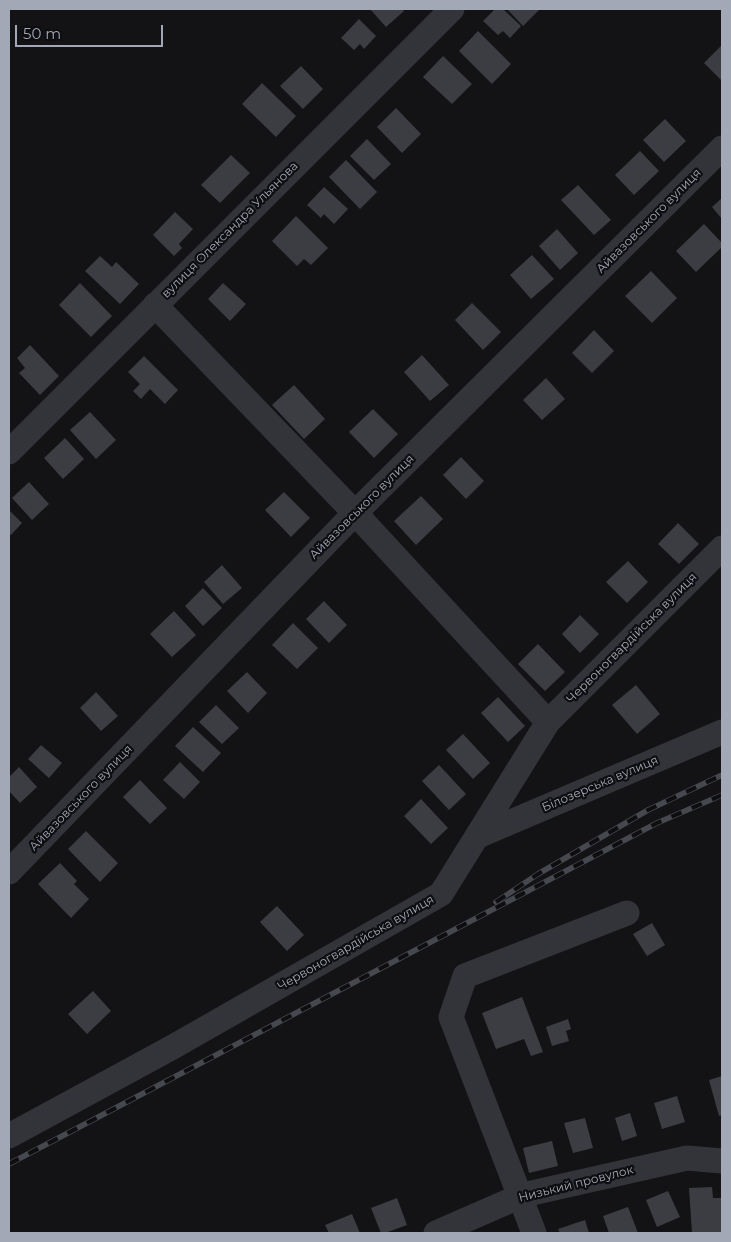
<!DOCTYPE html>
<meta charset="utf-8">
<style>
body{margin:0}
#map{position:relative;width:731px;height:1242px;overflow:hidden;background:#131315;font-family:Montserrat,sans-serif}
canvas{display:block}
.frame{position:absolute;inset:0;border:10px solid #a3a8b7;pointer-events:none}
.scale{position:absolute;left:15px;top:25px;width:148px;height:22px;box-sizing:border-box;border:2px solid #a3a8b7;border-top:0;padding-left:6px;font-size:15px;line-height:18px;white-space:nowrap;color:#a3a8b7;-webkit-text-stroke:4px #0e0e10;paint-order:stroke}
</style>
<div id="map">
<canvas width="731" height="1242"></canvas>
<div class="frame"></div>
<div class="scale">50 m</div>
</div>
<script>
const ctx = document.querySelector('canvas').getContext('2d');
ctx.lineJoin = 'round';
function paint(path, color) { ctx.fillStyle = color; ctx.fill(path, 'evenodd'); }
const poly = rows => new Path2D(rows.map(r => 'M' + r).join(''));
function trace(path, color, width, dash) { ctx.strokeStyle = color; ctx.lineWidth = width; ctx.lineCap = dash ? 'butt' : 'round'; ctx.setLineDash(dash || []); ctx.stroke(path); }
function label(font, color, halo, rows, align = 'center') {
  ctx.font = font + ' Montserrat,sans-serif'; ctx.lineWidth = 4.5; ctx.setLineDash([]); ctx.textBaseline = 'middle'; ctx.strokeStyle = halo; ctx.fillStyle = color; for (const [text, x, y, turn = 0] of rows) {
    ctx.save(); ctx.translate(x, y); ctx.rotate((+turn || 0) * Math.PI / 180); ctx.textAlign = isNaN(turn) ? turn : align; if (halo) ctx.strokeText(text, 0, 0); ctx.fillText(text, 0, 0); ctx.restore();
  }
}
const building = poly([
 [370,9,402,9,404,11,386,27],
 [495,9,503,9,521,26,510,38,503,31,498,35,483,21],
 [507,9,540,9,523,26],
 [359,19,376,36,364,49,360,44,354,50,341,38],
 [478,31,511,64,492,84,459,51],
 [722,45,722,81,704,63],
 [443,56,472,84,452,104,423,77],
 [301,66,323,89,303,109,280,86],
 [262,83,296,116,276,137,242,104],
 [396,108,421,134,402,153,377,127],
 [665,119,686,141,664,162,643,140],
 [367,139,391,164,374,180,350,156],
 [640,151,659,171,634,195,615,175],
 [231,155,250,173,220,203,201,185],
 [346,160,377,192,360,209,329,177],
 [578,185,611,220,594,235,561,200],
 [324,187,348,209,334,224,324,214,321,218,307,205],
 [722,198,722,219,712,207],
 [175,212,193,229,179,244,182,248,174,256,153,235],
 [296,216,328,248,311,265,304,259,297,266,272,241],
 [704,224,722,243,722,247,696,272,676,251],
 [557,229,578,253,560,270,539,246],
 [532,255,554,279,531,299,510,275],
 [100,256,112,267,116,262,139,284,120,304,85,271],
 [651,271,677,298,652,323,625,296],
 [80,283,112,316,91,337,59,305],
 [223,283,246,304,230,321,208,299],
 [472,303,501,332,483,350,455,320],
 [594,330,614,351,592,373,572,353],
 [30,345,59,376,40,395,19,373,25,368,17,358],
 [422,355,449,385,430,401,404,372],
 [144,356,178,390,165,404,150,389,141,399,133,391,140,384,128,372],
 [546,378,565,399,542,420,523,400],
 [294,385,325,419,304,439,272,405],
 [373,409,398,434,374,458,349,432],
 [90,412,116,440,96,459,70,430],
 [65,438,84,459,63,479,44,458],
 [461,457,484,481,466,499,443,475],
 [29,482,49,504,32,520,12,498],
 [284,492,310,518,291,537,265,510],
 [421,496,443,519,416,545,394,521],
 [9,510,22,523,11,535,9,533],
 [678,523,699,544,679,564,658,544],
 [628,561,648,582,627,603,606,582],
 [222,565,242,588,223,604,204,582],
 [203,588,222,608,203,626,185,606],
 [324,601,347,625,329,643,306,619],
 [174,611,196,635,172,657,150,634],
 [580,615,599,634,580,653,562,634],
 [293,623,318,648,297,669,272,645],
 [538,644,565,672,545,691,518,664],
 [247,672,267,693,248,713,227,691],
 [636,685,660,714,637,734,612,705],
 [96,692,118,716,101,731,80,708],
 [498,697,525,726,508,742,481,713],
 [216,705,239,728,222,744,199,722],
 [193,727,221,753,203,772,175,746],
 [463,734,490,763,473,779,446,750],
 [41,745,62,763,49,778,28,759],
 [180,762,200,782,184,799,163,780],
 [439,765,466,794,449,810,422,781],
 [19,767,37,787,20,803,9,791,9,777],
 [140,780,167,808,150,824,123,797],
 [421,799,448,828,431,844,404,816],
 [86,831,118,863,100,882,68,849],
 [60,863,77,881,74,884,89,899,71,918,38,884],
 [277,906,304,935,287,951,260,922],
 [652,923,665,945,647,956,633,934],
 [93,991,111,1011,87,1034,68,1014],
 [522,997,543,1052,531,1056,524,1039,496,1049,482,1013],
 [568,1019,571,1029,566,1031,569,1041,552,1046,546,1027],
 [722,1076,722,1115,719,1116,709,1080],
 [677,1096,685,1122,662,1129,654,1103],
 [630,1113,637,1136,622,1141,615,1118],
 [585,1118,593,1148,573,1153,564,1123],
 [552,1141,558,1166,529,1173,523,1148],
 [712,1187,713,1198,722,1198,722,1233,692,1233,689,1188],
 [668,1191,680,1217,657,1227,646,1200],
 [397,1198,407,1225,385,1233,381,1233,371,1208],
 [628,1207,638,1233,609,1233,603,1216],
 [352,1214,360,1233,329,1233,325,1225],
 [585,1220,589,1233,560,1233,558,1229]
]);
const minor = poly([
 [155,305,355,513,548,722],
 [9,452,452,9],
 [478,836,722,732],
 [9,872,355,513,722,148],
 [9,1136,171,1048,441,894,548,722,722,548],
 [436,1233,523,1195,687,1158,722,1161],
 [534,1233,451,1017,465,976,627,913]
]);
const rail = poly([
 [496,902,538,874,648,810,722,775],
 [9,1164,657,823,722,795]
]);
const streetNames = [
 ["Айвазовського вулиця",649,221,-45],
 ["вулиця Олександра Ульянова",230,230,-45],
 ["Айвазовського вулиця",362,507,-45],
 ["Червоногвардійська вулиця",632,638,-45],
 ["Білозерська вулиця",600,784,-23],
 ["Айвазовського вулиця",81,798,-46],
 ["Червоногвардійська вулиця",356,943,-30],
 ["Низький провулок",576,1184,-14]
];
paint(building, '#3c3d43');
trace(minor, '#33343a', 25);
trace(rail, '#46484f', 5.5);
trace(rail, '#0e0e10', 4, [11]);
label('12px', '#a3a8b7', '#0e0e10', streetNames);
</script>
